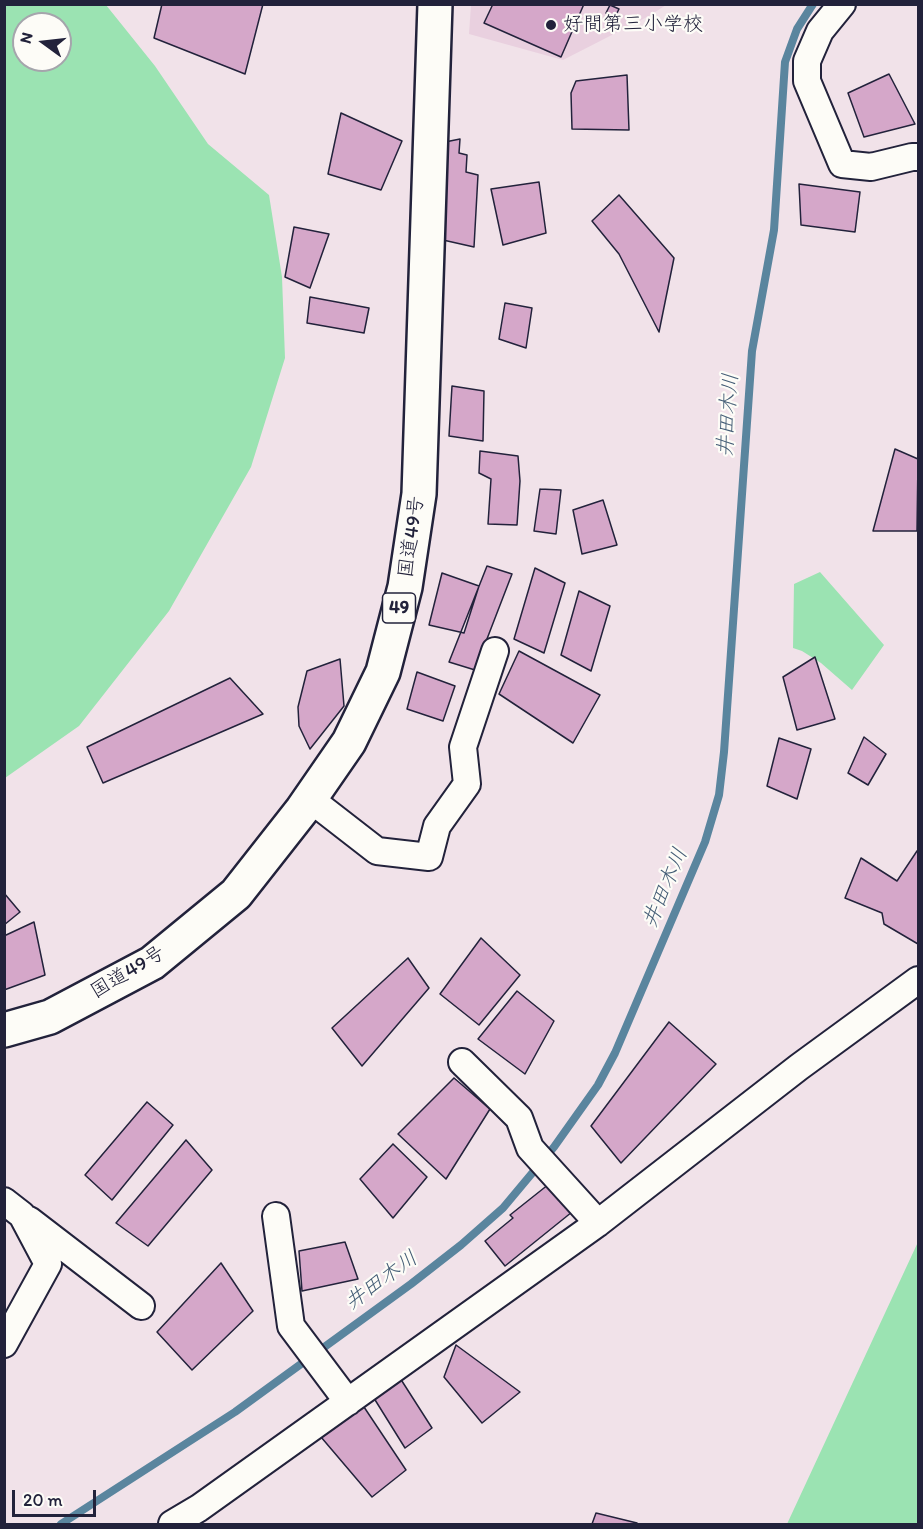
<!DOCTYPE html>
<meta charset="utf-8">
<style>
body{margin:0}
#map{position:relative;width:923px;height:1529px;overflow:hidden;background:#f1e2e9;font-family:Itim,sans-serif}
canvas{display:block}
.frame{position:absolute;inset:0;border:6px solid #22223b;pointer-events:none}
.north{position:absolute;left:12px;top:12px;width:60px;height:60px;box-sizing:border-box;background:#fdfcf7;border:2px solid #a5a5ac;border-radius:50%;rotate:285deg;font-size:16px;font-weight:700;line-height:24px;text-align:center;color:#22223b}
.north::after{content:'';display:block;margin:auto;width:21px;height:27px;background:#22223b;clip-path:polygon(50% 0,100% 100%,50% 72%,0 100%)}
.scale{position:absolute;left:12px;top:1490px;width:84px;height:27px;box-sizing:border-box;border:3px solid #22223b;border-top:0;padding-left:8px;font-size:18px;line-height:21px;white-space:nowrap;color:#22223b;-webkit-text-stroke:4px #fdfcf7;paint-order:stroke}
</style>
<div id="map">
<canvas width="923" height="1529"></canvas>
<div class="frame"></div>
<div class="north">N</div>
<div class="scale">20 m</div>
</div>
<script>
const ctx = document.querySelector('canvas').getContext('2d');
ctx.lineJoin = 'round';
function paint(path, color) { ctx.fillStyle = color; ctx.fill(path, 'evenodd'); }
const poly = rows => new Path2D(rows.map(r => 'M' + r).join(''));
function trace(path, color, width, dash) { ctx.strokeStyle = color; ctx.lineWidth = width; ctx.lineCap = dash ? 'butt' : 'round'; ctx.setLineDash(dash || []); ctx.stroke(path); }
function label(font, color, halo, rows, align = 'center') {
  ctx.font = font + ' Itim,"Klee One",sans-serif'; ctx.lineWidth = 4.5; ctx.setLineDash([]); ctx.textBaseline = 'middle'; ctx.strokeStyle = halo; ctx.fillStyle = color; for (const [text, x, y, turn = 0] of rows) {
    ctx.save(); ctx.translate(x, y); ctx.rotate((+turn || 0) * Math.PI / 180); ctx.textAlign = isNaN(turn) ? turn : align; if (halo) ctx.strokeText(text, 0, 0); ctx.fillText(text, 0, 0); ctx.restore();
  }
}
const built = poly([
 [471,5,666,5,649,16,563,60,469,34]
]);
const green = poly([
 [5,4,106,5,155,66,208,144,269,195,282,277,285,358,251,467,169,611,79,726,5,778],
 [24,24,60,24,60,60,24,60],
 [820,572,884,645,852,690,821,663,802,651,793,648,794,584],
 [918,1242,918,1524,787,1524]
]);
const stream = poly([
 [61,1524,235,1412,411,1284,461,1245,503,1208,554,1147,598,1085,615,1053,705,842,719,795,724,752,752,351,774,230,785,62,797,29,813,4]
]);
const building = poly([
 [162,4,263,4,245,74,154,38,162,4],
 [493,4,584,4,561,57,484,23,493,4],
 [610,5,619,9,615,17,606,13,610,5],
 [889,74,915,124,864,137,848,93,889,74],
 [627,75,629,130,572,129,571,93,576,81,627,75],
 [341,113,402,141,381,190,328,174,341,113],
 [460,139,459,153,467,155,466,172,478,175,474,247,443,240,445,142,460,139],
 [539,182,546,233,503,245,491,189,539,182],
 [799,184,860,192,855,232,801,225,799,184],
 [619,195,674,258,659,332,619,254,592,221,619,195],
 [294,227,329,234,310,288,285,277,294,227],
 [310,297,369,308,364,333,307,323,310,297],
 [505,303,532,308,526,348,499,339,505,303],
 [452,386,484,391,483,441,449,436,452,386],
 [895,449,918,459,917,531,873,531,895,449],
 [480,451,518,456,520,481,517,525,488,524,491,479,479,473,480,451],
 [540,489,561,490,556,534,534,531,540,489],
 [603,500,617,545,582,554,573,510,603,500],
 [487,566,512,574,475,670,449,662,487,566],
 [535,568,565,583,544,653,514,639,535,568],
 [442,573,479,586,464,633,429,625,442,573],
 [579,591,610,606,591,671,561,655,579,591],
 [519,651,600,695,573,743,499,694,519,651],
 [815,657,835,719,797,730,783,677,815,657],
 [340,659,344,706,310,749,299,726,298,707,307,671,340,659],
 [417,672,455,686,443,721,407,709,417,672],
 [230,678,263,714,103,783,87,747,230,678],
 [864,737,886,754,868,785,848,773,864,737],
 [779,738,811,749,797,799,767,786,779,738],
 [917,851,918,852,918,944,884,924,882,913,845,898,861,858,897,881,917,851],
 [4,893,20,912,4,925,4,893],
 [34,922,45,975,4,990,4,936,34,922],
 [481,938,520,975,479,1025,440,994,481,938],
 [408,958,429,988,362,1066,332,1028,408,958],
 [517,991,554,1021,525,1074,478,1039,517,991],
 [669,1022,716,1064,621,1163,591,1126,669,1022],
 [454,1078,490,1109,446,1179,398,1134,454,1078],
 [147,1102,173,1125,112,1200,85,1175,147,1102],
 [186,1140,212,1170,148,1246,116,1223,186,1140],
 [393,1144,427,1177,393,1218,360,1179,393,1144],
 [549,1184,572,1212,505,1266,485,1241,513,1218,510,1215,549,1184],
 [345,1242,358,1279,302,1291,299,1251,345,1242],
 [221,1263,253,1311,192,1370,157,1332,221,1263],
 [456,1345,520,1392,482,1423,444,1377,456,1345],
 [400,1378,432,1428,405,1448,372,1395,400,1378],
 [360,1401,406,1470,372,1497,321,1437,360,1401],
 [596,1513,637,1523,636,1524,592,1524,596,1513]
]);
const street = poly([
 [842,4,820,31,807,61,807,81,842,164,871,167,912,157,918,157],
 [310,799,377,851,429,857,437,826,467,784,463,747,495,651],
 [462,1062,519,1118,530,1148,598,1223],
 [4,1201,22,1215,48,1264,4,1344],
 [276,1216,291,1326,348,1402],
 [29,1220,141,1306],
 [172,1524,199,1508,598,1223,799,1067,918,980]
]);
const highway = poly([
 [4,1030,50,1017,152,963,236,894,302,810,349,742,383,672,405,587,419,494,435,4]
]);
const markers = [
 [551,25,6,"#22223b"]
];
const shields = [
 [399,608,33]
];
const shieldNames = [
 ["49",399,608]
];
const poiNames = [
 ["好間第三小学校",563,25]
];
const streetNames = [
 ["国道49号",412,537,-82],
 ["国道49号",128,973,-31]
];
const waterNames = [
 ["井田木川",729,415,-86],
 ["井田木川",666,888,-67],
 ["井田木川",382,1281,-36]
];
paint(built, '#e9d0df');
paint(green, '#9be3b2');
trace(stream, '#5a859e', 8);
paint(building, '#d5a7c9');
trace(building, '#22223b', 1.5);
trace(street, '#22223b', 30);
trace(highway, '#22223b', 38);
trace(street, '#fdfcf7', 26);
trace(highway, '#fdfcf7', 33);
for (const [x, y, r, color] of markers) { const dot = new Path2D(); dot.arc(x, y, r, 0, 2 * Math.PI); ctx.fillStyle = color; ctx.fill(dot); trace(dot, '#fdfcf7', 2); }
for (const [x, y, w] of shields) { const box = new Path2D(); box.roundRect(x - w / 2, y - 15, w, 30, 4.5); ctx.fillStyle = '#fdfcf7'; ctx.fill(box); trace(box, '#22223b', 1.5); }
label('bold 18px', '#22223b', null, shieldNames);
label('20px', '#22223b', '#fdfcf7', poiNames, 'left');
label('20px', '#22223b', '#fdfcf7', streetNames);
label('italic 21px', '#435c75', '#fdfcf7', waterNames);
</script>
